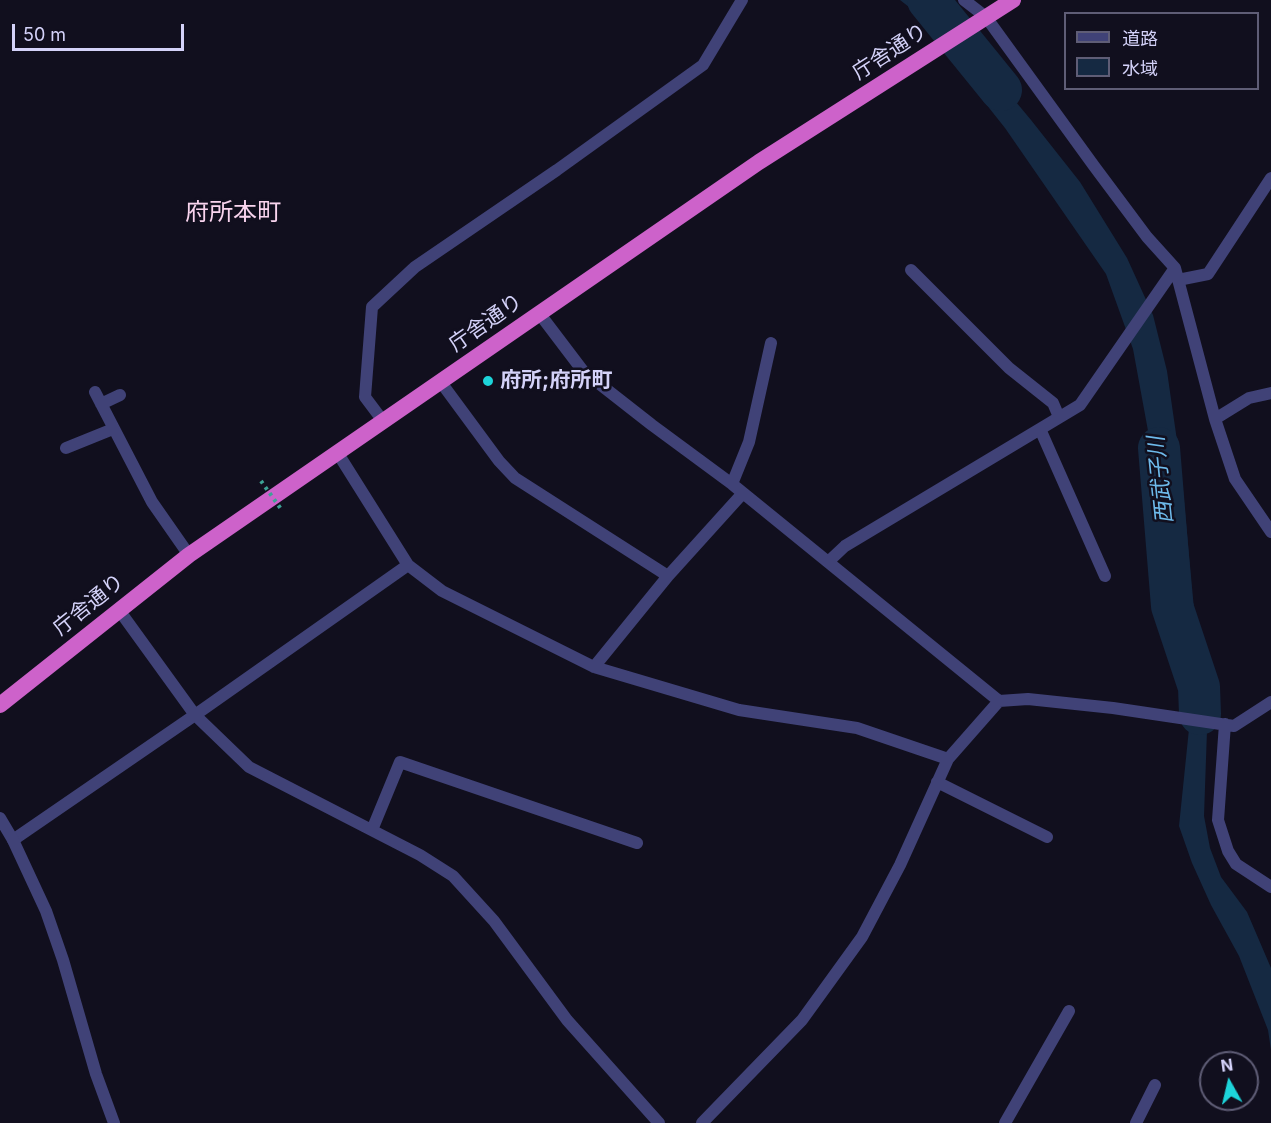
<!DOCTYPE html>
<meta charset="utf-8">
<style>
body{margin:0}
#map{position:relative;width:1271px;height:1123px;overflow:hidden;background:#110f1e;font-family:Inter,"Noto Sans JP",sans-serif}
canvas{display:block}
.legend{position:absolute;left:1064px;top:12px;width:195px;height:78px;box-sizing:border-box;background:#110f1e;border:2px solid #5f5d76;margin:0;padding:8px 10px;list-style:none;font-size:18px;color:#d4d2f9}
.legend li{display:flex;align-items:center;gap:12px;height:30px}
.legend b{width:30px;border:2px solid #5f5d76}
.north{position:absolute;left:1199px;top:1051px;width:60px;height:60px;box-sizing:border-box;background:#110f1e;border:2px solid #5f5d76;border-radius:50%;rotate:352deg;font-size:16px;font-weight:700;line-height:24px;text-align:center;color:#d4d2f9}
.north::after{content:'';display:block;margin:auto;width:21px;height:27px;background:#1dd4da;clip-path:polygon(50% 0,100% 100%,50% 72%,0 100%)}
.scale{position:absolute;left:12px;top:24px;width:172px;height:27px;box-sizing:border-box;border:3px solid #d4d2f9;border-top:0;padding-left:8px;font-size:18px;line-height:21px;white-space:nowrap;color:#d4d2f9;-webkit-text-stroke:4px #110f1e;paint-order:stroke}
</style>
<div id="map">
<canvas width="1271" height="1123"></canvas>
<ul class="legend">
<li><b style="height:8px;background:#404277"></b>道路</li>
<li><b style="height:16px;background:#152942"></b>水域</li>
</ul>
<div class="north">N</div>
<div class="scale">50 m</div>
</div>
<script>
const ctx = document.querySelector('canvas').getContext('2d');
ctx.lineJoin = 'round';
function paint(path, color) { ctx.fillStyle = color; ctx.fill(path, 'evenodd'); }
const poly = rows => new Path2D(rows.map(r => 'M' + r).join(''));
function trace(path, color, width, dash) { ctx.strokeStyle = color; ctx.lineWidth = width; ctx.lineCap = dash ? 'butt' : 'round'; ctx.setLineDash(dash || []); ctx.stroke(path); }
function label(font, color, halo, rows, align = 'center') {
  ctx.font = font + ' Inter,"Noto Sans JP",sans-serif'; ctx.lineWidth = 5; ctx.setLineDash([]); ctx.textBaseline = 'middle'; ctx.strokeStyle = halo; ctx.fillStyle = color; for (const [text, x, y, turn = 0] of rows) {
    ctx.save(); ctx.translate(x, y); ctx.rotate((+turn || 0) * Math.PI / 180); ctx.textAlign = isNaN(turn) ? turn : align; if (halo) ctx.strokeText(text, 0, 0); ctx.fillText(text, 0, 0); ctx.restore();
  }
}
const water = poly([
 [900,0,914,0,981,60,1031,120,1080,182,1127,258,1153,315,1167,371,1172,406,1181,468,1194,609,1208,702,1204,816,1210,848,1221,877,1247,912,1271,968,1271,1050,1268,1030,1239,956,1211,905,1192,863,1179,826,1193,690,1189,646,1172,606,1173,540,1155,469,1133,349,1106,274,1005,128,909,7]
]);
const pier = poly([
 [940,20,974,50,951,65,924,30]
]);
const river = poly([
 [928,0,1001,90],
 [1159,448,1172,606,1199,687,1200,714]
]);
const minor = poly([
 [964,0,986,17,1094,166,1147,237,1175,268,1215,419,1235,479,1271,532],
 [911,270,1009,368,1053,403,1059,417],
 [1178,280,1208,274,1271,178],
 [539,313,583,371,652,425,732,484,999,701,1028,699,1113,708,1234,726,1271,702],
 [440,381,499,461,515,478,668,576],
 [95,392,152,502,189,555],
 [101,404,120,395],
 [1215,419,1249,398,1271,393],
 [383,421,365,397,372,307,415,267,557,170,703,65,742,0],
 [1040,429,1105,576],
 [66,448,113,429],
 [337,452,408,565,442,591,594,667,739,710,857,728,948,759],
 [732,484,749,442,771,343],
 [828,562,845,546,1080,405,1175,268],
 [119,610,195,715,249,767,420,855,453,876,494,921,567,1020,659,1123],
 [594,667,668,576,743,493],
 [1225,724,1218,820,1228,851,1236,864,1271,887],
 [937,782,1047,837],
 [372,830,400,762,637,843],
 [13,840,195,715,408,565],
 [702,1123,802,1020,862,937,900,865,948,759,999,701],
 [1005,1123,1069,1011],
 [1136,1123,1155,1085]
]);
const tertiary = poly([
 [0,818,13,840,46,911,63,960,96,1074,114,1123]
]);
const trunk = poly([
 [0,705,189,555,759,162,1013,0]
]);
const pathBridge = poly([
 [261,481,281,509]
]);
const markers = [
 [488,381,6,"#1dd4da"]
];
const streetNames = [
 ["庁舎通り",890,52,-33],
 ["庁舎通り",486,323,-35],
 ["庁舎通り",89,605,-39]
];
const poiNames = [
 ["府所;府所町",500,381]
];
const waterNames = [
 ["西武子川",1161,480,-96]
];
const quarterNames = [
 ["府所本町",233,213]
];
paint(water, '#152942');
paint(pier, '#110f1e');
trace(river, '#152942', 42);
trace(minor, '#404277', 12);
trace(tertiary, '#404277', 12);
trace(trunk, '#cd62ca', 16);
trace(pathBridge, '#3da295', 4, [3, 4.5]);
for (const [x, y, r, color] of markers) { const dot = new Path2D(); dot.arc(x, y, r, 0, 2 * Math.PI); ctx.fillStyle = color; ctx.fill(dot); trace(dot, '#110f1e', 2); }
label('21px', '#d4d2f9', '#110f1e', streetNames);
label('bold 21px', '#d4d2f9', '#110f1e', poiNames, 'left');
label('italic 22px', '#6ebaeb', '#110f1e', waterNames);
label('24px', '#f9d4ee', '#110f1e', quarterNames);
</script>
